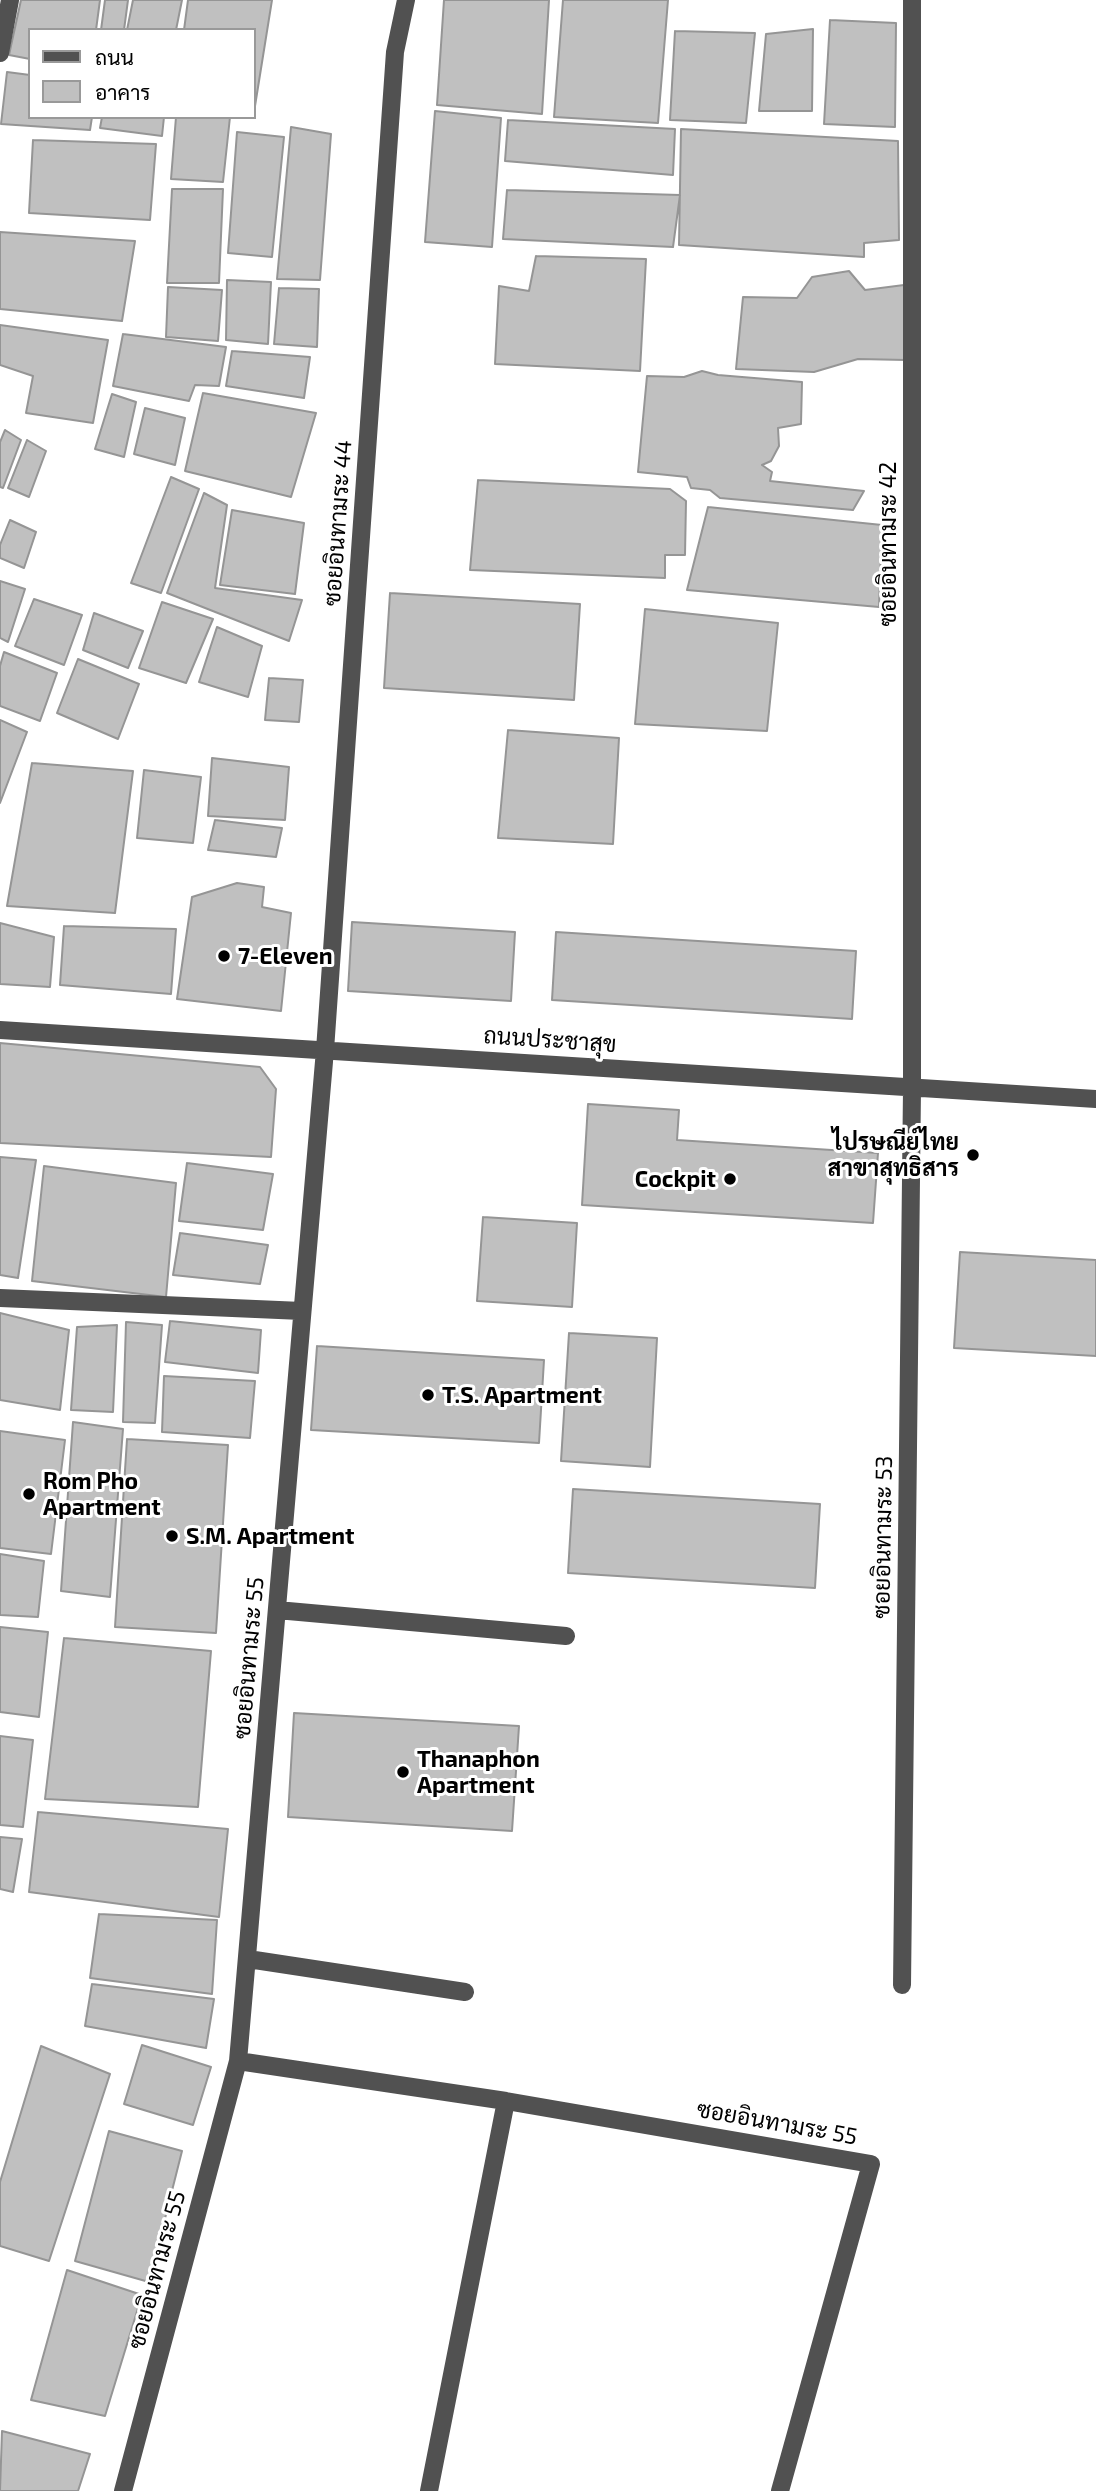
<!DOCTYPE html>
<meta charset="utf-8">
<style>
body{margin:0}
#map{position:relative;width:1096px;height:2491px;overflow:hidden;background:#fff;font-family:"Exo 2",Sarabun,sans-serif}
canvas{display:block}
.legend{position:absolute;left:28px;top:28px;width:228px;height:91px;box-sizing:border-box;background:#fff;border:2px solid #999;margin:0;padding:9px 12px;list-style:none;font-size:21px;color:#000}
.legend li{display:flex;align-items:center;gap:14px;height:35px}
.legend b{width:35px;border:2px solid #999}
</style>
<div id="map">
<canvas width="1096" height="2491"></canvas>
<ul class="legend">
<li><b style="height:9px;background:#515151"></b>ถนน</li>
<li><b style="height:19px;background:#c0c0c0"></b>อาคาร</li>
</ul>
</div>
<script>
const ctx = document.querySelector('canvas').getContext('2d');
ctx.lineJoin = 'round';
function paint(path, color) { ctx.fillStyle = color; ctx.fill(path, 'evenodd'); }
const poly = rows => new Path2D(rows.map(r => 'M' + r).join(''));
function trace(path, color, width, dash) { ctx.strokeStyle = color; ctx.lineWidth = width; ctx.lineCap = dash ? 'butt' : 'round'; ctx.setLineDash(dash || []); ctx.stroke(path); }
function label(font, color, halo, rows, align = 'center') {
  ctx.font = font + ' "Exo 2",Sarabun,sans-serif'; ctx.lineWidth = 6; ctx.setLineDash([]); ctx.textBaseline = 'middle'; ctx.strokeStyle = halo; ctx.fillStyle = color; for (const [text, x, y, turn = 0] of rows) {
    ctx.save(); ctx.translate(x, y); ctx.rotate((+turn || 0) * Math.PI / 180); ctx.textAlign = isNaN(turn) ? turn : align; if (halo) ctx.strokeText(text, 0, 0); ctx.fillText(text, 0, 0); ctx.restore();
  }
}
const building = poly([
 [21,0,100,0,96,30,30,30,30,59,9,55,21,0],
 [105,0,128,0,124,30,101,30,105,0],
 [133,0,182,0,176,30,127,30,133,0],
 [188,0,272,0,255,106,254,30,184,30,188,0],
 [444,0,549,0,542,114,437,105,444,0],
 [563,0,668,0,658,123,554,117,563,0],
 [830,20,896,23,895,127,824,124,830,20],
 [813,29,812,111,759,111,766,34,813,29],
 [675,31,755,33,746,123,670,120,675,31],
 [7,72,30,75,30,117,92,117,90,130,1,124,7,72],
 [435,111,501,118,492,247,425,242,435,111],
 [102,117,164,117,162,136,100,128,102,117],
 [176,117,230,117,223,182,171,179,176,117],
 [508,120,675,129,673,175,505,161,508,120],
 [291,127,331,134,320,280,277,279,291,127],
 [681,129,898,141,899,240,864,243,864,257,679,245,681,129],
 [237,132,284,137,272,257,228,253,237,132],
 [33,140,156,144,150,220,29,213,33,140],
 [172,189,223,189,219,283,167,283,172,189],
 [507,190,680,195,673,247,503,239,507,190],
 [0,232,135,241,122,321,0,309,0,232],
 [536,256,646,259,640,371,495,364,499,286,529,291,536,256],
 [849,271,865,290,904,285,906,360,858,359,814,372,736,369,743,297,797,298,812,277,849,271],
 [227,280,271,282,268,344,226,340,227,280],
 [168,287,222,290,218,341,166,337,168,287],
 [279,288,319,289,317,347,274,344,279,288],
 [0,325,108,340,93,423,26,413,33,376,0,365,0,325],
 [123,334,226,347,219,386,195,385,189,401,113,386,123,334],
 [232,351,310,357,304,398,226,386,232,351],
 [702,371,718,375,802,382,801,424,778,428,779,446,771,461,762,465,772,472,770,481,864,491,853,510,720,498,710,490,691,488,687,477,638,472,647,376,684,377,702,371],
 [203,393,316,413,291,497,185,471,203,393],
 [112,394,136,402,124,457,95,449,112,394],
 [145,408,185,418,175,465,134,454,145,408],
 [5,430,21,440,3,488,0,487,0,442,5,430],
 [27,440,46,451,29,497,8,488,27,440],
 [171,477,199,489,161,593,131,583,171,477],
 [478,480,670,489,686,501,685,555,665,555,665,578,470,570,478,480],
 [204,493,227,505,215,588,302,600,289,641,167,593,204,493],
 [708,507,882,525,879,607,687,590,708,507],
 [232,510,304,523,295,594,220,585,232,510],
 [10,520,36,532,24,568,0,558,0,545,10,520],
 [0,581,25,589,8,642,0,638,0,581],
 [390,593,580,604,574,700,384,688,390,593],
 [34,599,82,615,64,665,15,646,34,599],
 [162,602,213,619,186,683,139,668,162,602],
 [645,609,778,623,767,731,635,724,645,609],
 [94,613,143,631,128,668,83,650,94,613],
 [217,627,262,646,248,697,199,682,217,627],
 [4,652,57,673,40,721,0,706,0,666,4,652],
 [78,659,139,684,118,739,57,713,78,659],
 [269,678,303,680,299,722,265,720,269,678],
 [0,720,27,732,0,803,0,720],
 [508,730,619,738,613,844,498,838,508,730],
 [212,758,289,767,285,820,208,816,212,758],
 [32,763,133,771,115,913,7,906,32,763],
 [144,770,201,777,193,843,137,838,144,770],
 [215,820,282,828,276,857,208,850,215,820],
 [237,883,264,887,262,907,291,913,281,1011,177,999,192,897,237,883],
 [352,922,515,932,511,1001,348,991,352,922],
 [0,923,54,937,50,987,0,984,0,923],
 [64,926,176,929,171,994,60,985,64,926],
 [556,932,856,951,852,1019,552,1000,556,932],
 [0,1043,260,1067,276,1089,271,1157,0,1143,0,1043],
 [588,1104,679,1110,677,1140,878,1153,873,1223,582,1205,588,1104],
 [0,1157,36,1160,18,1278,0,1275,0,1157],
 [187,1163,273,1174,263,1230,179,1221,187,1163],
 [44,1166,176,1183,166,1297,32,1281,44,1166],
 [483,1217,577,1223,572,1307,477,1301,483,1217],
 [180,1233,268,1245,260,1284,173,1275,180,1233],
 [960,1252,1096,1260,1096,1356,954,1348,960,1252],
 [0,1313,69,1330,60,1410,0,1400,0,1313],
 [170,1321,261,1330,258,1373,165,1362,170,1321],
 [126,1322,162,1325,155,1423,123,1422,126,1322],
 [117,1325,113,1412,71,1410,77,1327,117,1325],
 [569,1333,657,1338,650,1467,561,1461,569,1333],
 [317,1346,544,1360,539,1443,311,1430,317,1346],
 [164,1376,255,1381,250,1438,162,1432,164,1376],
 [73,1422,123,1429,110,1597,61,1591,73,1422],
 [0,1431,65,1440,51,1554,0,1548,0,1431],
 [127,1439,228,1445,216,1633,115,1627,127,1439],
 [573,1489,820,1504,815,1588,568,1573,573,1489],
 [0,1554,44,1561,38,1617,0,1615,0,1554],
 [0,1627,48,1632,39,1717,0,1712,0,1627],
 [64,1638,211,1651,198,1807,45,1799,64,1638],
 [294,1713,519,1726,512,1831,288,1817,294,1713],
 [0,1736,33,1740,23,1827,0,1825,0,1736],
 [38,1812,228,1829,219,1917,29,1892,38,1812],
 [0,1837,22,1839,13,1892,0,1889,0,1837],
 [99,1914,217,1920,212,1994,90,1978,99,1914],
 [92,1984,214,1999,206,2048,85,2026,92,1984],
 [142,2045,211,2067,193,2125,124,2104,142,2045],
 [41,2046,110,2074,49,2261,0,2246,0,2182,41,2046],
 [109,2131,182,2151,149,2282,75,2261,109,2131],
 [67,2270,142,2295,105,2416,31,2400,67,2270],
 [2,2431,90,2454,78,2491,0,2491,2,2431]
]);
const minor = poly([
 [0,53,10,0],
 [0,1030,1096,1099],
 [0,1298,302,1311],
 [277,1610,566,1636],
 [248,1959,465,1992],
 [902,1985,912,1089,912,0],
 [238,2061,506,2101,871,2164,780,2491],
 [123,2491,238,2061,325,1050,395,52,406,0],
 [429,2491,506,2101]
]);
const markers = [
 [224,956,7,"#000"],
 [973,1155,7,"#000"],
 [730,1179,7,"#000"],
 [428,1395,7,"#000"],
 [29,1494,7,"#000"],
 [172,1536,7,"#000"],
 [403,1772,7,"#000"]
];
const streetNames = [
 ["ซอยอินทามระ 44",338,523,-86],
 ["ซอยอินทามระ 42",888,544,-90],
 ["ถนนประชาสุข",550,1040,4],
 ["ซอยอินทามระ 53",883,1537,-89],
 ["ซอยอินทามระ 55",249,1658,-85],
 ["ซอยอินทามระ 55",777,2123,10],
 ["ซอยอินทามระ 55",157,2270,-75]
];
const poiNames = [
 ["7-Eleven",238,956],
 ["ไปรษณีย์ไทย",959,1142,"right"],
 ["สาขาสุทธิสาร",959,1168,"right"],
 ["Cockpit",716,1179,"right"],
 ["T.S. Apartment",442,1395],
 ["Rom Pho",43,1481],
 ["Apartment",43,1507],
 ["S.M. Apartment",186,1536],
 ["Thanaphon",417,1759],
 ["Apartment",417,1785]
];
paint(building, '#c0c0c0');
trace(building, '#959595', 2);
trace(minor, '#515151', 18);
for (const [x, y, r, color] of markers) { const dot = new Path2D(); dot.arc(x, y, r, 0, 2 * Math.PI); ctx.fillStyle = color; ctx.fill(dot); trace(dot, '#fff', 2.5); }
label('23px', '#000', '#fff', streetNames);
label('bold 23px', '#000', '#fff', poiNames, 'left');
</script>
